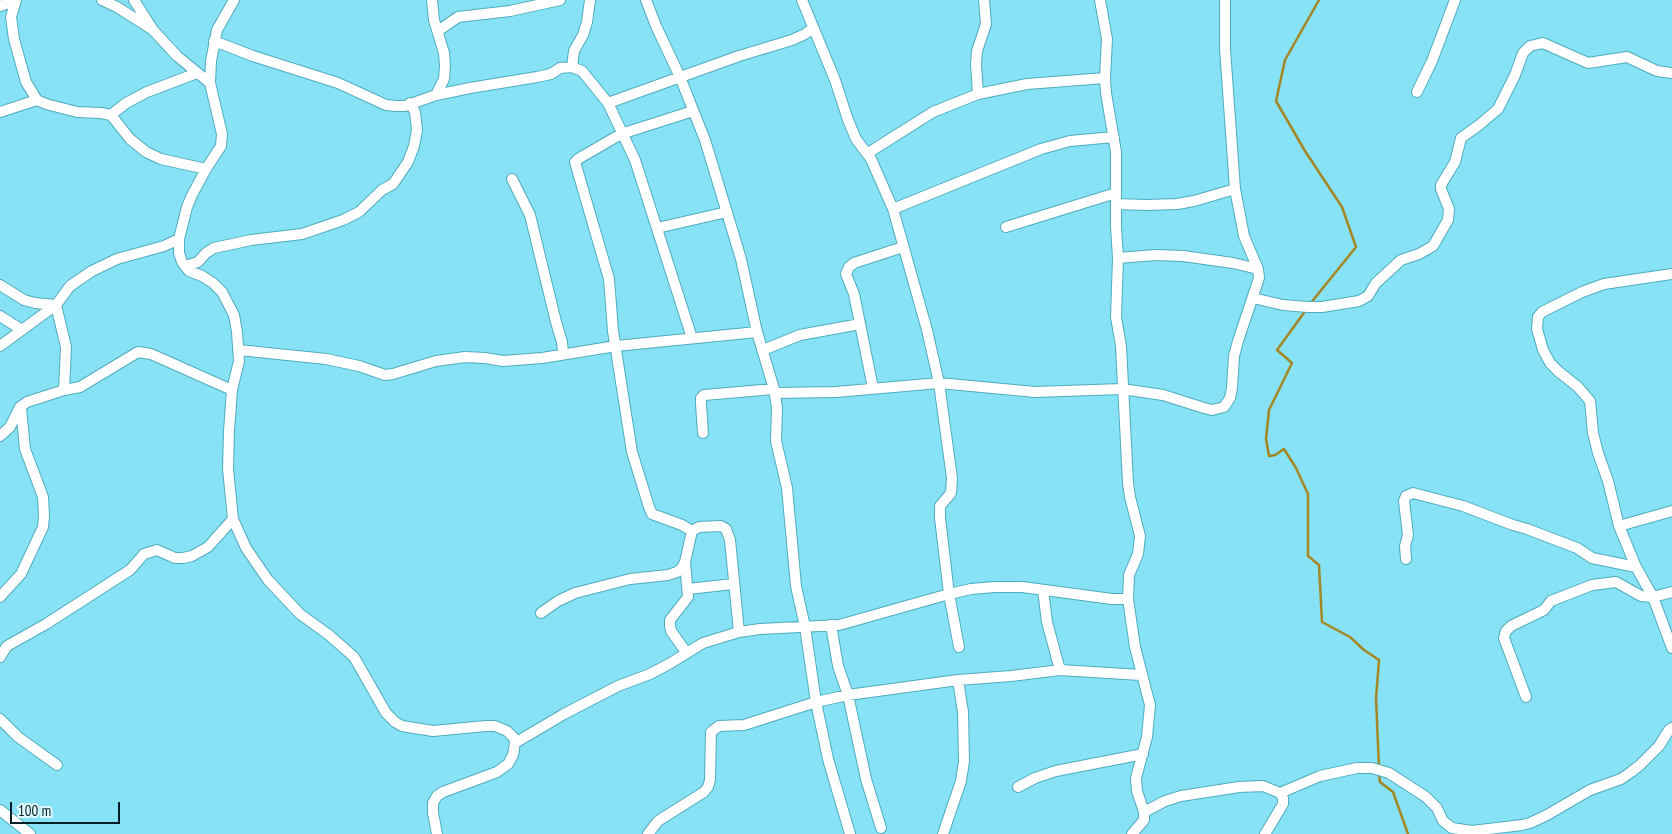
<!DOCTYPE html>
<style>
body{margin:0}
#map{position:relative;width:1672px;height:834px;overflow:hidden;background:#87e2f5;font-family:"PT Sans Narrow",sans-serif}
canvas{display:block}
.scale{position:absolute;left:10px;top:802px;width:110px;height:22px;box-sizing:border-box;border:2px solid #032026;border-top:0;padding-left:6px;font-size:15px;line-height:18px;white-space:nowrap;color:#032026;-webkit-text-stroke:4px #dff8fe;paint-order:stroke}
</style>
<div id="map">
<canvas width="1672" height="834"></canvas>
<div class="scale">100 m</div>
</div>
<script>
const ctx = document.querySelector('canvas').getContext('2d');
ctx.lineJoin = 'round';
const poly = rows => new Path2D(rows.map(r => 'M' + r).join(''));
function trace(path, color, width, dash) { ctx.strokeStyle = color; ctx.lineWidth = width; ctx.lineCap = dash ? 'butt' : 'round'; ctx.setLineDash(dash || []); ctx.stroke(path); }
const stream = poly([
 [1310,304,1356,247,1342,207,1305,151,1276,101,1285,60,1319,0],
 [1306,310,1277,350,1292,363,1269,410,1266,439,1269,456,1275,455,1284,449,1296,468,1308,494,1308,556,1319,565,1322,622,1350,637,1364,650,1379,660,1376,698,1379,768],
 [1379,774,1380,782,1393,792,1408,834]
]);
const minor = poly([
 [16,0,11,17,14,39,26,82,37,100,46,104,77,112,101,113,111,115,130,139,146,152,161,159,206,169],
 [102,0,117,7,150,28],
 [134,0,153,30,177,56,210,83],
 [234,0,217,30,211,61,210,83,222,134,221,146,206,169,192,195,187,207,179,239,179,253,182,262,189,271,202,276,213,283,222,292,234,315,237,332,239,361,232,390,229,431,228,469,233,519,246,548,268,580,300,614,329,635,354,657,386,713,395,722,402,726,433,731,486,726,495,726,507,731,514,738,515,743,513,755,508,764,497,772,443,792,437,796,433,803,433,813,437,834],
 [432,0,434,20,444,53,445,66,444,79,436,95],
 [646,0,656,26,680,77,705,140,741,259,757,332,774,389,777,408,776,441,787,488,796,586,805,627,816,702,828,759,850,834],
 [802,0,835,80,848,120,856,139,871,159,893,209,927,330,939,383,952,478,951,493,940,506,940,518,949,594,959,647],
 [1100,0,1107,39,1105,78,1106,93,1116,152,1116,227,1118,258,1116,317,1121,346,1128,483,1130,497,1140,536,1138,554,1129,575,1128,599,1135,647,1150,705,1147,737,1136,778,1137,791,1144,812,1144,820,1132,834],
 [0,6,15,0],
 [438,31,458,17,510,11,560,0],
 [214,41,253,56,338,83,386,105,396,106,405,106,436,95,470,88,537,77,551,74,560,68,572,67,582,71,608,103,635,160,692,338],
 [572,67,574,51,583,35,587,22,590,0],
 [1417,92,1432,61,1455,0],
 [978,94,976,64,977,51,986,24,984,0],
 [608,103,739,56,792,40,805,34,813,28],
 [0,112,37,100],
 [111,115,126,103,147,92,197,73],
 [868,153,933,112,978,94,1027,84,1105,78],
 [512,179,530,215,556,322,562,342,563,353],
 [1116,204,1146,205,1177,204,1194,201,1235,189],
 [893,209,1041,149,1070,141,1114,137],
 [1006,227,1116,193],
 [657,228,727,212],
 [1118,258,1156,255,1183,256,1233,263,1258,269],
 [185,266,198,262,206,253,214,248,251,240,302,234,343,220,359,212,382,190,393,184,408,162,414,146,417,130,415,112,410,103],
 [1672,274,1604,284,1582,292,1542,312,1538,317,1537,329,1543,350,1550,363,1559,372,1578,387,1590,401,1593,433,1598,453,1608,481,1619,526,1636,567,1653,597,1672,648],
 [0,285,24,300,35,303,56,305,66,347,64,390],
 [1253,298,1283,305,1308,307,1322,307,1359,301,1368,296,1376,283,1401,260,1419,254,1433,246,1448,220,1449,209,1441,189,1441,185,1455,162,1461,138,1479,125,1498,109,1515,75,1523,53,1530,46,1543,43,1588,63,1627,57,1657,71,1672,73],
 [0,316,22,330],
 [0,346,56,305,70,286,92,271,117,259,164,246,179,239],
 [239,350,326,359,359,366,385,375,393,374,436,361,465,357,485,358,503,361,542,358,616,346,757,332],
 [763,350,800,335,860,324],
 [873,388,854,294,846,274,849,267,854,263,903,247],
 [775,393,836,392,939,383,1035,392,1122,389,1163,395,1204,408,1212,410,1224,407,1230,398,1232,388,1234,356,1238,341,1259,278,1258,269,1244,236,1235,189,1225,49,1225,0],
 [703,433,701,404,701,398,704,395,774,389],
 [0,436,10,427,20,407,27,402,64,390,80,387,138,352,151,354,232,390],
 [1619,526,1672,511],
 [692,531,682,525,652,514,649,507,632,452,613,331,609,279,575,162,578,159,621,134,693,111],
 [1406,559,1405,546,1408,535,1404,501,1406,496,1413,493,1463,506,1513,525,1527,529,1577,548,1592,558,1636,567],
 [685,562,688,597,670,620,670,626,671,631,686,652],
 [688,589,733,584],
 [1043,590,1047,622,1060,670],
 [0,597,21,574,43,527,44,516,43,497,25,449,21,408],
 [541,613,558,601,575,593,630,579,668,575,677,572,682,568,685,562,692,531,699,527,721,526,726,529,730,540,739,632],
 [831,625,838,666,848,695,866,779,881,828],
 [0,657,7,646,46,624,130,570,144,554,157,550,175,558,183,558,192,556,208,547,233,519],
 [1526,697,1504,638,1506,631,1511,626,1544,610,1551,601,1592,585,1616,582,1641,596,1653,597,1672,592],
 [0,719,18,737,57,765],
 [515,743,564,714,618,686,650,674,669,664,703,643,739,632,760,629,839,625,949,594,971,589,995,587,1022,587,1112,599,1128,599],
 [1018,787,1035,778,1056,771,1143,754],
 [1280,793,1320,776,1357,768,1372,768,1389,773,1426,797,1437,808,1443,821,1452,828,1472,831,1522,825,1530,823,1547,815,1590,790,1621,779,1631,772,1640,765,1659,746,1669,730,1672,728],
 [0,810,30,834],
 [1144,812,1165,801,1181,796,1239,787,1263,786,1280,793,1283,798,1283,804,1265,834],
 [648,834,658,821,704,792,708,787,710,780,711,732,719,726,744,725,816,702,848,695,958,680,1011,676,1060,670,1141,675],
 [943,834,961,781,964,761,963,712,958,680]
]);
trace(stream, '#a48724', 2.5);
trace(minor, '#4facbe', 12);
trace(minor, '#fff', 10);
</script>
